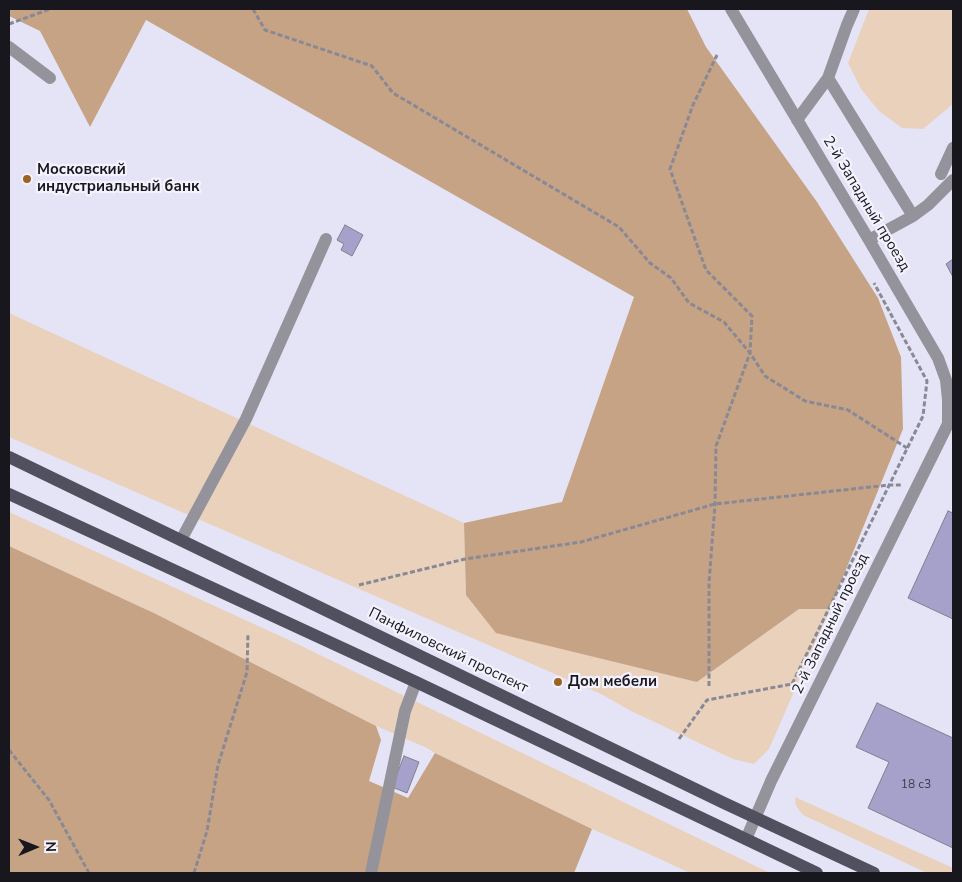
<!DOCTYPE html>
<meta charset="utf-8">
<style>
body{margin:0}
#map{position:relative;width:962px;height:882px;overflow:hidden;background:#e5e4f7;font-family:"Nunito Sans",sans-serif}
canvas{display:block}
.frame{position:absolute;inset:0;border:10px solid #17171d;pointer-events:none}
.north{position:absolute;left:10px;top:822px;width:50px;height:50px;-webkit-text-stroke:4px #f3f2fe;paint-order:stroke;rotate:89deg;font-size:14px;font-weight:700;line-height:20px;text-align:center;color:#17171d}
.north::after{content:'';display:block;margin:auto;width:18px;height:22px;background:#17171d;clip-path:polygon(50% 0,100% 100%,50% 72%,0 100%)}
</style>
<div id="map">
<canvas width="962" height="882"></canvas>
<div class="frame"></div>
<div class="north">N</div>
</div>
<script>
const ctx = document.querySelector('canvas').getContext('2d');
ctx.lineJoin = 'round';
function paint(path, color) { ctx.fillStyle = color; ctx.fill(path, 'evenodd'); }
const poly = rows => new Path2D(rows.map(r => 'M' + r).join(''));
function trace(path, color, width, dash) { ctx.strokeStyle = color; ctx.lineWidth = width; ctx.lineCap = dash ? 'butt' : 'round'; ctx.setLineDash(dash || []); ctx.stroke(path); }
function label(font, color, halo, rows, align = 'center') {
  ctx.font = font + ' "Nunito Sans",sans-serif'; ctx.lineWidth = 4.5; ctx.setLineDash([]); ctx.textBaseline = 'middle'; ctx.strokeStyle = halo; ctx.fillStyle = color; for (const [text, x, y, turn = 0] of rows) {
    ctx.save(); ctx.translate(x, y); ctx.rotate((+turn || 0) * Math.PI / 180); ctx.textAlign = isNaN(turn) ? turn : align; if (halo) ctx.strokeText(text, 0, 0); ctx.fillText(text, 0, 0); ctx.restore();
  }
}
const green = poly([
 [869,9,953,9,953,104,923,129,902,128,879,111,861,89,848,63],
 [9,313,464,523,466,595,697,682,799,609,830,609,769,749,754,764,733,759,631,711,601,694,9,437],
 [9,512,289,640,770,873,690,873,649,854,592,829,435,753,427,748,376,726,156,614,9,546],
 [795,797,953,868,953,873,927,873,803,815,796,806]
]);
const forest = poly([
 [9,9,687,9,706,47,817,202,878,298,901,357,903,429,830,609,799,609,697,682,496,633,466,595,464,523,562,502,634,297,146,20,90,127,40,31,9,16],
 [9,546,156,614,376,726,381,740,369,781,408,798,435,753,592,829,574,873,9,873]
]);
const building = poly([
 [345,225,363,235,352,256,341,250,344,244,337,240,345,225],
 [953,259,953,277,946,264,953,259],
 [948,511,953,513,953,619,908,598,948,511],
 [877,703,953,738,953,848,868,808,889,762,856,747,877,703],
 [404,756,419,762,407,793,392,787,404,756]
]);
const path = poly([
 [253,9,265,30,372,66,393,93,619,227,650,263,671,278,689,303,724,322,750,353,765,376,805,401,848,410,907,448],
 [9,24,50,9],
 [359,585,465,559,581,542,715,504,889,485,902,485],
 [709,686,709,583,715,504,716,446,750,353,752,316,706,270,670,169,693,105,717,55],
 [679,739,707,700,792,684,923,416,927,381,874,283],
 [9,750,49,800,89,873],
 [194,873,207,831,218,765,247,672,248,633]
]);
const minor = poly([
 [731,9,869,240,938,358,946,380,948,400,948,424,771,781,746,839],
 [9,47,50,78],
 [828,78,913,216],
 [797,120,828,78,847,25,854,9],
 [941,174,953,148],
 [869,240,913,216,928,205,953,180],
 [181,540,246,419,326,239],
 [371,873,405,711,416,682]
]);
const major = poly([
 [9,457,724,803,874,873],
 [9,494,416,682,817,873]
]);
const markers = [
 [27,179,5,"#9d6322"],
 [558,682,5,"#9d6322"]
];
const numberNames = [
 ["18 с3",916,785]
];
const poiNames = [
 ["Московский",37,170],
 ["индустриальный банк",37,187],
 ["Дом мебели",568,682]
];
const streetNames = [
 ["2-й Западный проезд",866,204,59],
 ["2-й Западный проезд",831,624,-64],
 ["Панфиловский проспект",448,651,26]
];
paint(green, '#e9d1bc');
paint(forest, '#c5a384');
paint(building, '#a5a1ca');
trace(building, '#807f8f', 1);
trace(path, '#898996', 3, [5, 2.5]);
trace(minor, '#94939b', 12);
trace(major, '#51505e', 12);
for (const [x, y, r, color] of markers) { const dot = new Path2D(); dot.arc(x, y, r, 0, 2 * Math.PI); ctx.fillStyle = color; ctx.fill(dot); trace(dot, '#f3f2fe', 2); }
label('12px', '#3a3a48', null, numberNames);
label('bold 15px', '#17171d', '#f3f2fe', poiNames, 'left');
label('15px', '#17171d', '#f3f2fe', streetNames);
</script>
